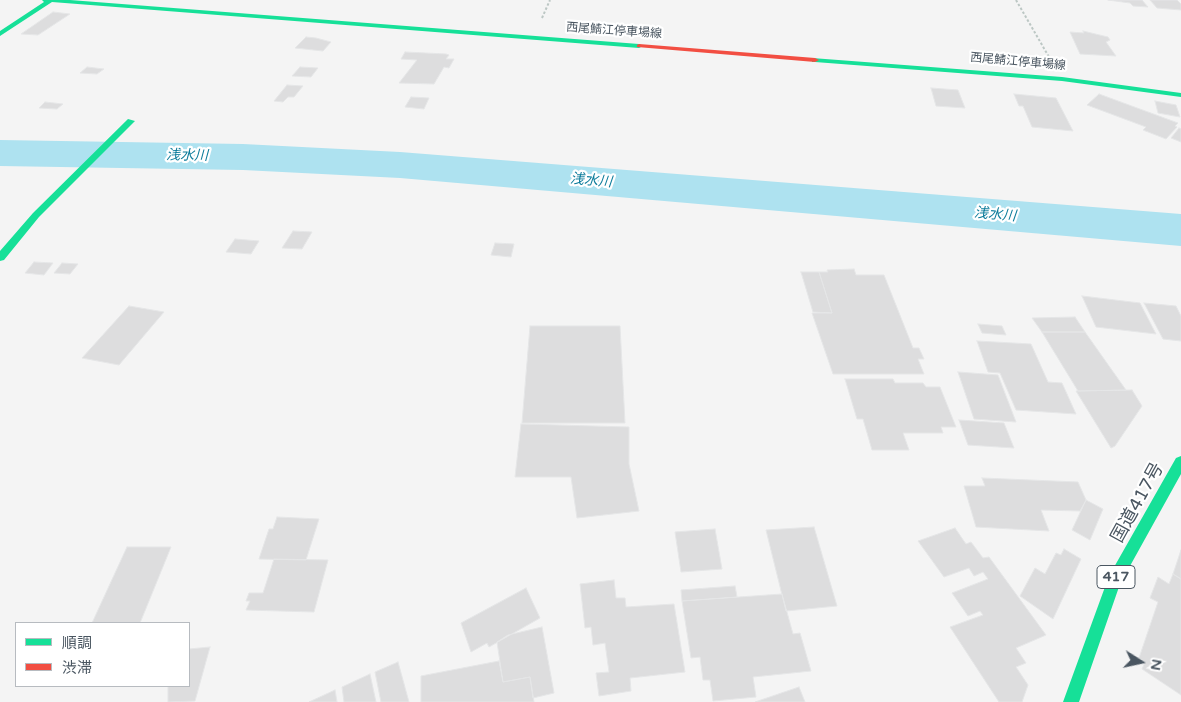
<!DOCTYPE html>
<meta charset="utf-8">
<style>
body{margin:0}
#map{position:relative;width:1181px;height:702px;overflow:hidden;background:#f4f4f4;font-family:"Varela Round","Noto Sans JP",sans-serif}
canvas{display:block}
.legend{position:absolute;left:15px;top:622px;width:175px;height:65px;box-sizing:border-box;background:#fff;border:1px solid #b7bbc0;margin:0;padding:6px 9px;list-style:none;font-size:15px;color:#4a5661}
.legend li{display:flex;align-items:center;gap:10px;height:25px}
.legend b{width:25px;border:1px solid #b7bbc0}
.north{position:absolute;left:1116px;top:637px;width:50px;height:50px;-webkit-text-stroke:4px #fff;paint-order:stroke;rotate:100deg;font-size:14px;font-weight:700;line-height:20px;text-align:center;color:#4a5661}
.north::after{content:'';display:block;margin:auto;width:18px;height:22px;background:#4a5661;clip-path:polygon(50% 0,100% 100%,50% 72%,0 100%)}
</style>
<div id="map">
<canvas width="1181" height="702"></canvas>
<ul class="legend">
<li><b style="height:6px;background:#16e098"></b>順調</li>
<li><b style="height:6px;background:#f24e42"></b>渋滞</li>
</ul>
<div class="north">N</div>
</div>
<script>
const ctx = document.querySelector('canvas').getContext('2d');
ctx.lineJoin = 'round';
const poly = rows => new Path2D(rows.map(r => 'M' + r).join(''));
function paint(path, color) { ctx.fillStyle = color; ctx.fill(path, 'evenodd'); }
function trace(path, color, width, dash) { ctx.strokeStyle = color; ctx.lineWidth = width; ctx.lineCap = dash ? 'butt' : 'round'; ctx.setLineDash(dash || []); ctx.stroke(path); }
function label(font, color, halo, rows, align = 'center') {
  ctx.font = font + ' "Varela Round","Noto Sans JP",sans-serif'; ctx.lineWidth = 4.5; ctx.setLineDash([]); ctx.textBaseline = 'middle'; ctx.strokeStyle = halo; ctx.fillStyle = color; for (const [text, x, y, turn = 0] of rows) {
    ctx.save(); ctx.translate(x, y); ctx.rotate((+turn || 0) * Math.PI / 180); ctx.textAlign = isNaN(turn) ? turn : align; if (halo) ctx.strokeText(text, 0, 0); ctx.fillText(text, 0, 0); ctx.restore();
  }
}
const river = poly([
 [0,140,243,144,400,152,1181,214,1181,246,400,178,243,170,0,166,0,140]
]);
const building = poly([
 [1108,0,1142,0,1148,7,1133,6,1130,3,1108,0],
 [1150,0,1177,0,1181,4,1181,10,1157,8,1150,0],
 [53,12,70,14,38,35,21,34,53,12],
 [1083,31,1108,37,1110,40,1106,42,1116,56,1080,54,1070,32,1084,33,1083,31],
 [306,37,316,38,331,42,323,51,295,48,306,37],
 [405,52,446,54,449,55,446,59,454,59,449,68,444,67,434,84,399,83,417,60,401,59,405,52],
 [87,67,104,69,97,74,80,73,87,67],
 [300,67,318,68,311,77,292,76,300,67],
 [287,85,303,86,294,97,288,97,283,102,274,101,287,85],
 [931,88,958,90,965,108,936,106,931,88],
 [1014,94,1056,98,1073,131,1032,127,1023,106,1019,106,1014,94],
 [1099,94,1178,123,1175,126,1177,127,1166,139,1143,130,1146,127,1087,105,1099,94],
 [411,97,429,98,424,109,405,107,411,97],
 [1155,101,1176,105,1180,117,1158,113,1155,101],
 [45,102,63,104,57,109,39,108,45,102],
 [1179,128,1181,129,1181,142,1171,138,1179,128],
 [293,231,312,232,302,249,282,248,293,231],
 [235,239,259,241,251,254,226,252,235,239],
 [495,243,514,244,511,257,491,255,495,243],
 [34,262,53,263,44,275,25,273,34,262],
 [62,263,78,264,70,274,54,273,62,263],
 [854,269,856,275,884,275,913,348,919,348,924,359,918,359,924,374,833,374,812,313,832,313,819,272,828,272,827,270,854,269],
 [801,272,819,272,832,313,813,312,801,272],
 [1082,296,1140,303,1156,334,1096,327,1082,296],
 [1144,303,1176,306,1181,316,1181,341,1163,339,1144,303],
 [129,306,164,312,119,365,82,358,129,306],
 [1075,317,1085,332,1042,332,1032,318,1075,317],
 [978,324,1002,326,1006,335,982,333,978,324],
 [530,326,620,326,625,423,522,423,530,326],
 [1042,332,1085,332,1126,390,1078,391,1042,332],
 [977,341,1031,344,1048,382,1062,383,1076,414,1016,410,1000,373,988,372,977,341],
 [958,372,998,375,1016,422,974,419,958,372],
 [845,379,893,379,895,383,923,383,926,387,940,387,956,427,941,427,943,433,903,433,909,450,872,450,863,419,857,419,845,379],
 [1132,390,1142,406,1115,446,1111,448,1076,391,1132,390],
 [959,420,1004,423,1014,448,968,445,959,420],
 [521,424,629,427,629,464,639,511,577,518,571,477,515,477,521,424],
 [982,478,1078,482,1086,500,1080,511,1041,510,1049,531,976,527,964,486,985,486,982,478],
 [1086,500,1103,509,1090,540,1072,530,1086,500],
 [277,517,319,519,306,560,259,559,269,529,273,529,277,517],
 [814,527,837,606,786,611,766,530,814,527],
 [955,528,966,544,971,542,983,558,989,557,1046,635,1016,648,1026,663,1016,667,1028,685,1022,702,999,702,950,627,983,615,980,611,968,616,952,593,988,579,983,572,974,576,969,568,944,577,918,541,955,528],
 [715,529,722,569,681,572,675,532,715,529],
 [127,547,171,547,140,623,92,623,127,547],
 [1064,549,1081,559,1053,619,1020,596,1035,568,1045,574,1056,553,1061,555,1064,549],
 [1181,550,1181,579,1173,574,1181,550],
 [274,559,328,560,314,612,246,610,250,601,246,601,249,593,263,593,274,559],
 [1173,574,1181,579,1181,695,1142,669,1145,662,1139,658,1158,602,1150,598,1158,577,1169,584,1173,574],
 [614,580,616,598,625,598,626,607,674,604,685,672,630,678,631,691,599,696,596,673,609,672,605,643,593,645,591,627,585,628,580,584,614,580],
 [735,586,737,597,682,601,681,590,735,586],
 [526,588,540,618,489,647,487,643,471,652,461,623,526,588],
 [782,594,793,634,800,633,811,671,753,677,756,697,713,701,710,680,703,680,700,657,691,658,682,601,782,594],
 [542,627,554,693,533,698,530,677,503,682,497,642,508,635,542,627],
 [210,647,195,701,168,702,168,686,189,686,189,649,210,647],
 [499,661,503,682,530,677,534,702,421,702,421,676,499,661],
 [398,662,409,702,381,702,375,672,398,662],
 [370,674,376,702,344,702,342,687,370,674],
 [799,687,805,702,755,702,799,687],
 [335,690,337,702,309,702,335,690]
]);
const path = poly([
 [1016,0,1049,57],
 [542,18,550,0]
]);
const fast = poly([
 [42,0,70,0,639,44,643,46,639,48,52,2,0,36,0,31,44,2,42,0],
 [812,58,1062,77,1181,93,1181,97,1062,81,815,62,812,62,812,58],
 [128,119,135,121,39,217,4,260,0,261,0,251,33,213,128,119],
 [1181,456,1181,474,1120,584,1079,702,1063,702,1109,576,1176,458,1181,456]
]);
const jam = poly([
 [639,44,815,58,819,60,815,62,637,47,637,45,639,44]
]);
const farStreetnames = [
 ["西尾鯖江停車場線",614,31,4],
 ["西尾鯖江停車場線",1018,62,5]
];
const farWaternames = [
 ["浅水川",187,156,1],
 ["浅水川",591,181,5],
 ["浅水川",995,215,5]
];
const shields = [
 [1116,577,38]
];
const shieldNames = [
 ["417",1116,577]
];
const nearStreetnames = [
 ["国道417号",1138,503,-61]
];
paint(river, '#aee2f0');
paint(building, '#ddddde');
trace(building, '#e5e6e7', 1);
trace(path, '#bcc7c4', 2, [2.5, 2]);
paint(fast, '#16e098');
paint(jam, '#f24e42');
label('12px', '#4a5661', '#fff', farStreetnames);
label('italic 14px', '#0c7c9b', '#fff', farWaternames);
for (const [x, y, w] of shields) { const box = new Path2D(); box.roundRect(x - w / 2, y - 11.5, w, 23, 4); ctx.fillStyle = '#fff'; ctx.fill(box); trace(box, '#4a5661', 1); }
label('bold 14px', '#4a5661', null, shieldNames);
label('18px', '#4a5661', '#fff', nearStreetnames);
</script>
